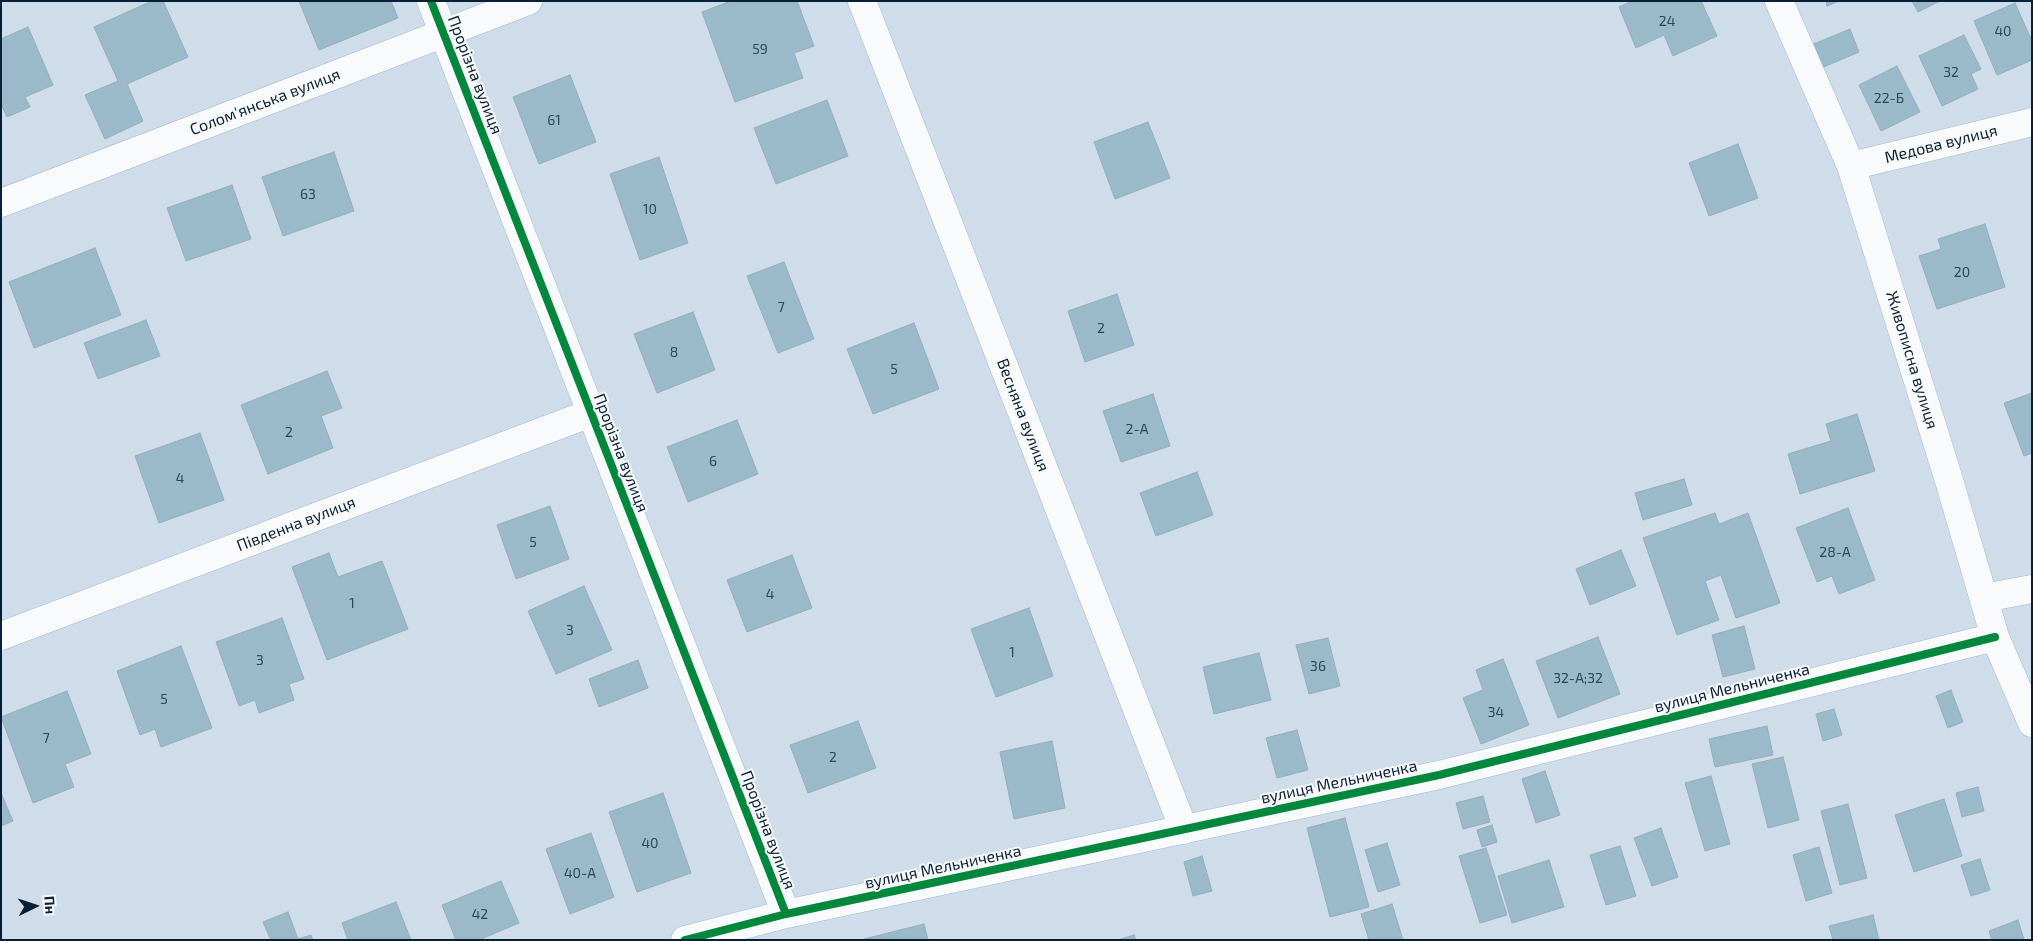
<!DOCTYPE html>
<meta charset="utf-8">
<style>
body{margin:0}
#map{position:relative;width:2033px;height:941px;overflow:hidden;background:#cfdcea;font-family:"Exo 2",sans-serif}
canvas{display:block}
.frame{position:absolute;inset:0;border:2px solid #072037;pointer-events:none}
.north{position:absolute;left:10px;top:881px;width:50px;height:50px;-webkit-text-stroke:4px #f9f9f9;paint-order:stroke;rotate:86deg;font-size:14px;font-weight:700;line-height:20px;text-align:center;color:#072037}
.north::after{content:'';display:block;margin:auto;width:18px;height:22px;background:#072037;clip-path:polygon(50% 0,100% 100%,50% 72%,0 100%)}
</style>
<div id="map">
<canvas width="2033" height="941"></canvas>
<div class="frame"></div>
<div class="north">Пн</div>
</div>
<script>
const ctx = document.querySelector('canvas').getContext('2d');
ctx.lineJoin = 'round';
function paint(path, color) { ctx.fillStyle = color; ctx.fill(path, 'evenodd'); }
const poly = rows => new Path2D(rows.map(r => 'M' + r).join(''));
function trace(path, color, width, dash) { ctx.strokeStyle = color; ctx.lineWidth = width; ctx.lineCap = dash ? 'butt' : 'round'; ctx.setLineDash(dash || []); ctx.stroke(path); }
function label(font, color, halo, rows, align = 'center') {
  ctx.font = font + ' "Exo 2",sans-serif'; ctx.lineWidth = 4; ctx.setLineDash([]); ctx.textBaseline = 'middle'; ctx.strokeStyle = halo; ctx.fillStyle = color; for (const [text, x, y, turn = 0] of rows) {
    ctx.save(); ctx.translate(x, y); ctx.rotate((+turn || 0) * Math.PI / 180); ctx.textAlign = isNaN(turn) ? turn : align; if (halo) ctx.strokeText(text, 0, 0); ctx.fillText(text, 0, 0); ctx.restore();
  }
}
const building = poly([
 [152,1,163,1,188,57,127,84,143,121,105,139,85,95,118,81,94,27,152,1],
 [299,1,391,1,398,18,319,50,299,1],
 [731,1,797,1,814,46,794,53,803,78,735,102,702,12,731,1],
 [1632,1,1701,1,1717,36,1673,56,1664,35,1636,48,1619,7,1632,1],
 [1826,1,1839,1,1827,6,1826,1],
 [1912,1,1940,1,1918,12,1912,1],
 [2015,3,2032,41,2032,60,1997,75,1974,21,2015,3],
 [28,27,53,85,25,97,30,107,7,117,1,104,1,39,28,27],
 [1850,29,1859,52,1819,69,1809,46,1850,29],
 [1964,35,1981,69,1971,74,1978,89,1942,106,1919,56,1964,35],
 [1897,66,1920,112,1881,131,1859,85,1897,66],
 [570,75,596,142,539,164,513,97,570,75],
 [827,100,848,156,776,184,754,128,827,100],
 [1148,122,1170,178,1115,199,1094,142,1148,122],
 [1738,144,1758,198,1709,216,1689,163,1738,144],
 [334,152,354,211,283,236,262,177,334,152],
 [659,157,688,243,640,260,610,174,659,157],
 [232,185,251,239,186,261,167,208,232,185],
 [1985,224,2005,287,1937,309,1919,256,1941,249,1938,239,1985,224],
 [95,248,121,315,34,348,9,282,95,248],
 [784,262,814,339,778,353,747,276,784,262],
 [1117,294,1134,345,1085,362,1068,311,1117,294],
 [693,312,715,370,657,393,634,334,693,312],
 [146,320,160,356,98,379,84,343,146,320],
 [914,323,939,389,873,414,847,349,914,323],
 [327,371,342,408,321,416,333,448,268,474,241,405,327,371],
 [2032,393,2032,453,2024,456,2004,403,2032,393],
 [1153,394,1170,446,1121,462,1103,411,1153,394],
 [1857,414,1875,471,1800,494,1788,454,1831,441,1826,424,1857,414],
 [737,420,758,474,688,502,667,447,737,420],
 [200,433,224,500,159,523,135,456,200,433],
 [1197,472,1213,515,1156,536,1140,493,1197,472],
 [1684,479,1692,505,1643,520,1635,493,1684,479],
 [550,506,569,559,516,579,497,525,550,506],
 [1848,508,1875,580,1839,594,1832,576,1817,582,1796,528,1848,508],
 [1715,513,1719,524,1748,513,1780,603,1736,618,1721,575,1705,581,1719,620,1677,635,1643,538,1715,513],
 [1621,550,1636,586,1590,605,1576,569,1621,550],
 [329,553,338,577,382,561,408,629,327,660,292,567,329,553],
 [792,555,812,608,747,632,727,580,792,555],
 [584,586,612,650,556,674,528,611,584,586],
 [1029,608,1053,676,996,697,971,629,1029,608],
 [282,618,304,679,289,684,294,700,259,713,255,700,239,706,216,642,282,618],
 [1744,626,1755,669,1723,677,1712,635,1744,626],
 [1598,637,1620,694,1558,718,1536,661,1598,637],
 [1328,638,1340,686,1309,694,1296,645,1328,638],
 [181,646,212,728,161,747,155,729,140,735,117,671,181,646],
 [1259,653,1271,700,1214,714,1203,667,1259,653],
 [1503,659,1529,725,1481,744,1463,698,1483,690,1476,670,1503,659],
 [638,660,648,688,599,707,589,679,638,660],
 [1951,690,1963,722,1948,728,1936,696,1951,690],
 [67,691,91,754,65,764,74,787,33,803,1,717,67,691],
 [1834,709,1842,735,1823,741,1816,714,1834,709],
 [858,721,876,768,808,793,790,745,858,721],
 [1767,726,1773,755,1715,767,1709,739,1767,726],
 [1297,730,1308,770,1277,778,1266,738,1297,730],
 [1052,741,1065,808,1014,819,1000,752,1052,741],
 [1783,757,1799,820,1768,828,1752,764,1783,757],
 [1545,771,1560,815,1536,823,1522,779,1545,771],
 [1711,776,1730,844,1705,851,1685,783,1711,776],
 [1978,787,1984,811,1962,817,1956,793,1978,787],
 [1,793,13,821,1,826,1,793],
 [663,793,691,873,637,892,609,812,663,793],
 [1483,796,1490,822,1463,829,1456,803,1483,796],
 [1944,799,1962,856,1914,872,1895,815,1944,799],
 [1848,804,1867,878,1840,885,1821,811,1848,804],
 [1345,818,1369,907,1330,917,1307,828,1345,818],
 [1492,825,1497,842,1482,847,1477,830,1492,825],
 [1661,828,1678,877,1652,886,1634,838,1661,828],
 [591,833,614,897,570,914,546,849,591,833],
 [1387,843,1400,885,1378,892,1365,850,1387,843],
 [1620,846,1636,896,1606,905,1590,855,1620,846],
 [1819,847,1832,893,1806,901,1793,855,1819,847],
 [1486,848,1507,915,1480,923,1459,856,1486,848],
 [1202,856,1212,891,1193,896,1184,862,1202,856],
 [1980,859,1990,890,1971,896,1961,865,1980,859],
 [1549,860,1564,907,1512,923,1498,876,1549,860],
 [501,881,519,923,479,940,456,940,442,905,501,881],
 [396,902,411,940,348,940,342,923,396,902],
 [1392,904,1403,940,1369,940,1361,914,1392,904],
 [288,912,298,939,311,935,313,940,271,940,263,922,288,912],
 [1873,915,1879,940,1833,940,1829,926,1873,915],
 [2018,920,2024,940,1992,940,1989,931,2018,920],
 [924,924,928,940,864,940,864,939,924,924],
 [1134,935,1136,940,1118,940,1134,935]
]);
const minor = poly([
 [431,1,786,914],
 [862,1,1184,830],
 [1779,1,1851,166,1948,477,1995,637,2032,723],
 [1851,166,2032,122],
 [1,203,528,1],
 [1984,598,2032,589],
 [1,636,591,413],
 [685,940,786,914,1439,775,1995,637]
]);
const cycleway = poly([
 [431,1,786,914],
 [685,940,786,914,1439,775,1995,637]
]);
const numberNames = [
 ["24",1667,21],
 ["40",2003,31],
 ["59",760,49],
 ["32",1951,72],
 ["22-Б",1889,98],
 ["61",554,120],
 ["63",308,194],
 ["10",650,209],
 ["20",1962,272],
 ["7",781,307],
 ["2",1101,328],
 ["8",674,352],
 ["5",894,369],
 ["2-А",1137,429],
 ["2",289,432],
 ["6",713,461],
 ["4",180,478],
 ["5",533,542],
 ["28-А",1835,552],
 ["4",770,594],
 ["1",352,603],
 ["3",570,630],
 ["1",1012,652],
 ["3",260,660],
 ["36",1318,666],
 ["32-А;32",1578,678],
 ["5",164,699],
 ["34",1496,712],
 ["7",46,738],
 ["2",833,757],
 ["40",650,843],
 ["40-А",580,873],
 ["42",480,914]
];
const streetNames = [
 ["Прорізна вулиця",475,75,69],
 ["Солом'янська вулиця",265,102,-21],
 ["Медова вулиця",1941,144,-14],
 ["Живописна вулиця",1912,360,73],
 ["Весняна вулиця",1023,415,69],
 ["Прорізна вулиця",621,453,69],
 ["Південна вулиця",296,524,-21],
 ["вулиця Мельниченка",1732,688,-14],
 ["вулиця Мельниченка",1339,782,-12],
 ["Прорізна вулиця",768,830,69],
 ["вулиця Мельниченка",943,867,-12]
];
paint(building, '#9abaca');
trace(building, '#94adbb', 1);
trace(minor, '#a8bacc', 29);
trace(minor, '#f8fafc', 28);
trace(cycleway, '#00873e', 8);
label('14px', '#2c465c', null, numberNames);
label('16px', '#072037', '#f9f9f9', streetNames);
</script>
